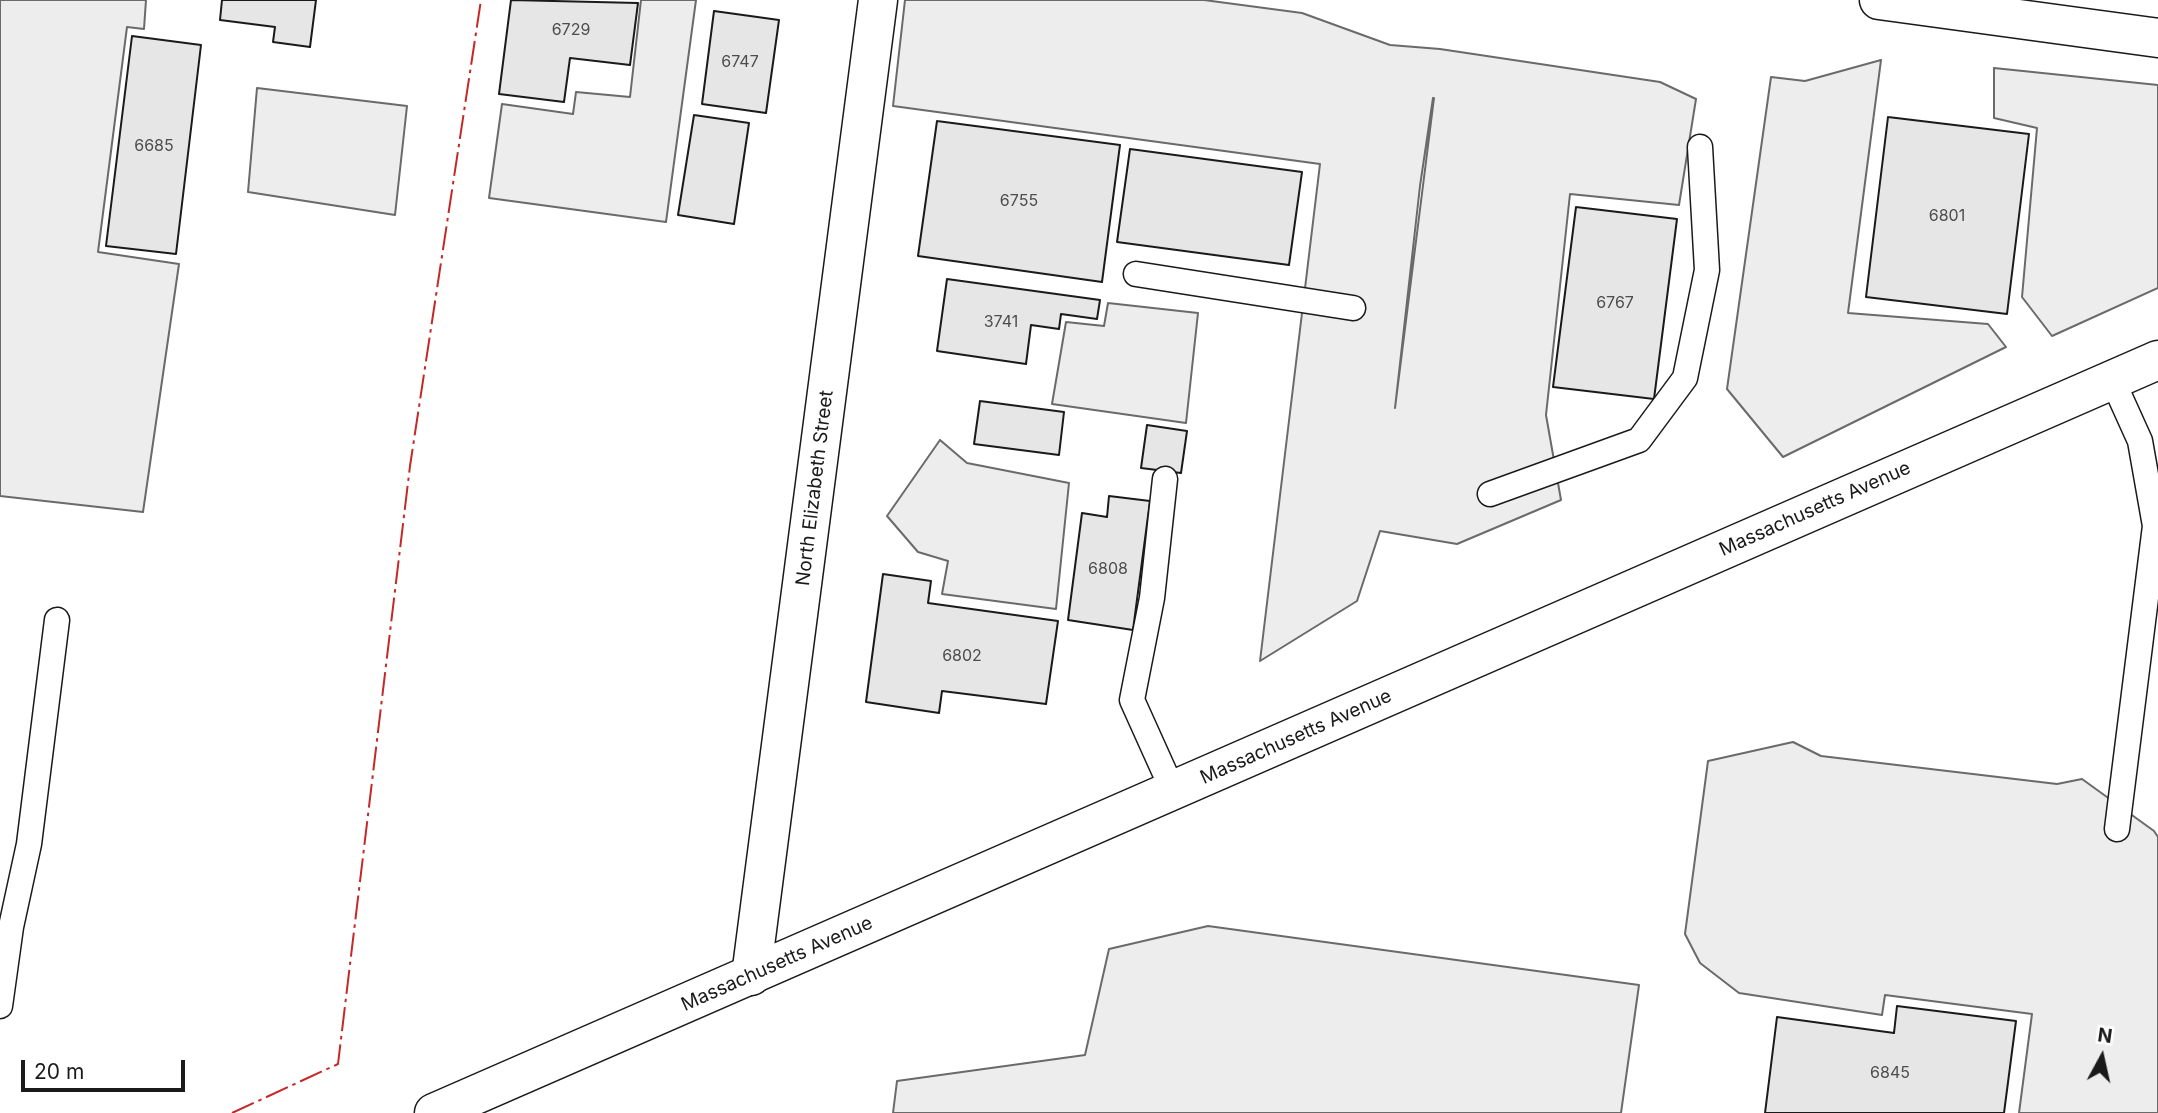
<!DOCTYPE html>
<style>
body{margin:0}
#map{position:relative;width:2158px;height:1113px;overflow:hidden;background:#fff;font-family:Inter,sans-serif}
canvas{display:block}
.north{position:absolute;left:2067px;top:1022px;width:70px;height:70px;-webkit-text-stroke:5px #fff;paint-order:stroke;rotate:8deg;font-size:19px;font-weight:700;line-height:28px;text-align:center;color:#1a1a1a}
.north::after{content:'';display:block;margin:auto;width:24px;height:32px;background:#1a1a1a;clip-path:polygon(50% 0,100% 100%,50% 72%,0 100%)}
.scale{position:absolute;left:21px;top:1060px;width:164px;height:32px;box-sizing:border-box;border:4px solid #1a1a1a;border-top:0;padding-left:9px;font-size:21px;line-height:24px;white-space:nowrap;color:#1a1a1a;-webkit-text-stroke:5px #fff;paint-order:stroke}
</style>
<div id="map">
<canvas width="2158" height="1113"></canvas>
<div class="north">N</div>
<div class="scale">20 m</div>
</div>
<script>
const ctx = document.querySelector('canvas').getContext('2d');
ctx.lineJoin = 'round';
function paint(path, color) { ctx.fillStyle = color; ctx.fill(path, 'evenodd'); }
const poly = rows => new Path2D(rows.map(r => 'M' + r).join(''));
function trace(path, color, width, dash) { ctx.strokeStyle = color; ctx.lineWidth = width; ctx.lineCap = dash ? 'butt' : 'round'; ctx.setLineDash(dash || []); ctx.stroke(path); }
function label(font, color, halo, rows, align = 'center') {
  ctx.font = font + ' Inter,sans-serif'; ctx.lineWidth = 5; ctx.setLineDash([]); ctx.textBaseline = 'middle'; ctx.strokeStyle = halo; ctx.fillStyle = color; for (const [text, x, y, turn = 0] of rows) {
    ctx.save(); ctx.translate(x, y); ctx.rotate((+turn || 0) * Math.PI / 180); ctx.textAlign = isNaN(turn) ? turn : align; if (halo) ctx.strokeText(text, 0, 0); ctx.fillText(text, 0, 0); ctx.restore();
  }
}
const parking = poly([
 [0,0,146,0,144,29,127,27,98,252,179,264,143,512,0,496,0,0],
 [641,0,696,0,666,222,489,198,502,104,573,114,576,92,630,97,641,0],
 [905,0,1204,0,1302,13,1390,45,1440,49,1660,82,1696,99,1679,205,1570,194,1546,415,1561,500,1457,544,1380,531,1357,601,1260,661,1320,164,893,106,905,0],
 [1433,98,1434,98,1395,408,1420,186,1433,98],
 [1881,60,1848,313,1988,324,2006,347,1783,457,1727,389,1771,77,1805,81,1881,60],
 [1994,68,2158,85,2158,288,2052,336,2022,297,2037,128,1994,118,1994,68],
 [257,88,407,106,395,215,248,192,257,88],
 [1108,303,1198,313,1186,423,1052,404,1066,322,1104,326,1108,303],
 [940,440,967,463,1069,483,1056,609,942,594,948,561,918,552,887,516,940,440],
 [1793,742,1821,756,2057,784,2082,779,2154,831,2158,837,2158,1113,2019,1113,2032,1014,1885,995,1882,1015,1739,993,1700,963,1685,934,1708,761,1793,742],
 [1208,926,1639,985,1621,1113,893,1113,897,1081,1085,1055,1109,949,1208,926]
]);
const building = poly([
 [222,0,316,0,310,47,273,42,275,27,220,20,222,0],
 [511,0,638,3,630,65,570,58,564,102,499,94,511,0],
 [714,11,779,20,766,113,702,104,714,11],
 [132,36,201,45,176,254,106,246,132,36],
 [694,115,749,123,734,224,678,215,694,115],
 [1888,117,2029,134,2007,314,1866,297,1888,117],
 [937,121,1120,145,1102,282,918,256,937,121],
 [1130,149,1302,172,1289,265,1117,242,1130,149],
 [1576,207,1677,219,1654,399,1553,387,1576,207],
 [947,279,1100,300,1097,319,1061,314,1059,329,1031,325,1026,364,937,351,947,279],
 [980,401,1064,412,1059,455,974,444,980,401],
 [1147,425,1187,431,1181,473,1141,468,1147,425],
 [1109,496,1150,501,1133,630,1068,620,1082,513,1107,517,1109,496],
 [883,574,931,581,928,603,1058,621,1046,704,942,691,939,713,866,702,883,574],
 [1897,1006,2016,1021,2004,1113,1765,1113,1777,1017,1894,1033,1897,1006]
]);
const lane = poly([
 [1136,274,1353,308],
 [2112,379,2140,441,2155,526,2117,829],
 [1165,479,1152,598,1132,700,1173,791],
 [1490,494,1639,440,1685,378,1707,270,1700,147],
 [0,1006,11,927,29,844,57,620]
]);
const street = poly([
 [751,976,878,0]
]);
const secondary = poly([
 [434,1113,2158,360]
]);
const primary = poly([
 [1879,0,2158,38]
]);
const power = poly([
 [232,1113,338,1064,410,466,481,0]
]);
const numberNames = [
 ["6729",571,30],
 ["6747",740,62],
 ["6685",154,146],
 ["6755",1019,201],
 ["6801",1947,216],
 ["6767",1615,303],
 ["3741",1001,322],
 ["6808",1108,569],
 ["6802",962,656],
 ["6845",1890,1073]
];
const streetNames = [
 ["North Elizabeth Street",815,488,-83],
 ["Massachusetts Avenue",1815,509,-24],
 ["Massachusetts Avenue",1296,737,-24],
 ["Massachusetts Avenue",777,964,-24]
];
paint(parking, '#ededed');
trace(parking, '#6a6a6a', 2);
paint(building, '#e6e6e6');
trace(building, '#1a1a1a', 2);
trace(lane, '#1a1a1a', 27);
trace(street, '#1a1a1a', 41);
trace(secondary, '#1a1a1a', 41);
trace(primary, '#1a1a1a', 41);
trace(lane, '#fff', 24);
trace(street, '#fff', 38);
trace(secondary, '#fff', 38);
trace(primary, '#fff', 38);
trace(power, '#c62828', 2, [24, 5, 3.5, 5]);
label('16px', '#4d4d4d', null, numberNames);
label('19px', '#1a1a1a', '#fff', streetNames);
</script>
